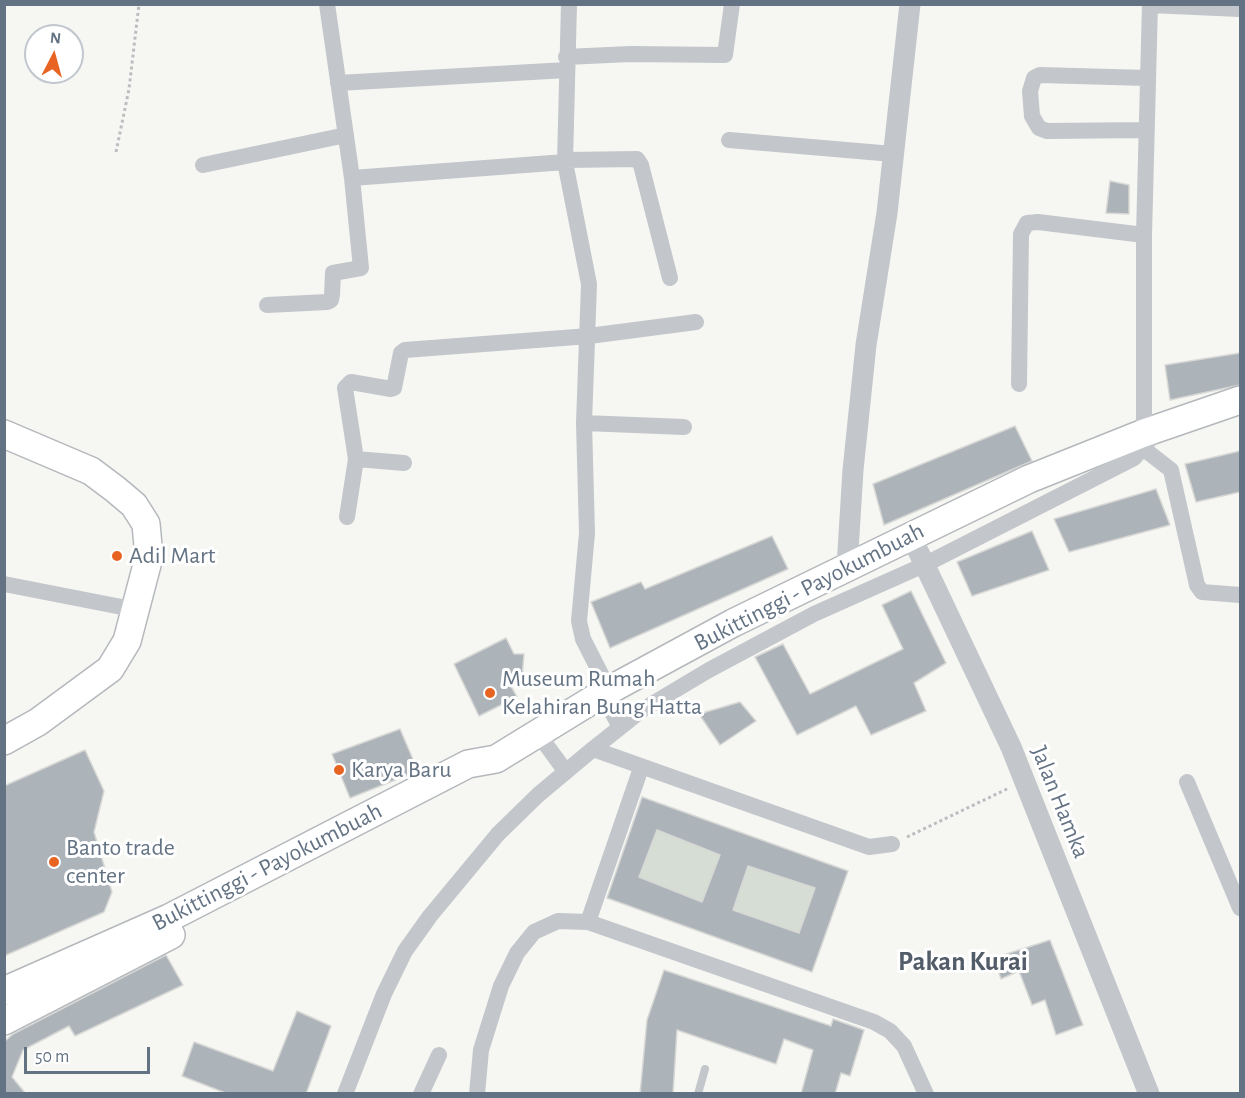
<!DOCTYPE html>
<style>
body{margin:0}
#map{position:relative;width:1245px;height:1098px;overflow:hidden;background:#f6f6f3;font-family:"Alegreya Sans",sans-serif}
canvas{display:block}
.frame{position:absolute;inset:0;border:6px solid #647384;pointer-events:none}
.north{position:absolute;left:24px;top:24px;width:60px;height:60px;box-sizing:border-box;background:#fff;border:2px solid #c1c7ce;border-radius:50%;rotate:6deg;font-size:16px;font-weight:700;line-height:24px;text-align:center;color:#647384}
.north::after{content:'';display:block;margin:auto;width:21px;height:27px;background:#e76422;clip-path:polygon(50% 0,100% 100%,50% 72%,0 100%)}
.scale{position:absolute;left:24px;top:1047px;width:126px;height:27px;box-sizing:border-box;border:3px solid #647384;border-top:0;padding-left:8px;font-size:18px;line-height:21px;white-space:nowrap;color:#647384;-webkit-text-stroke:4px #fff;paint-order:stroke}
</style>
<div id="map">
<canvas width="1245" height="1098"></canvas>
<div class="frame"></div>
<div class="north">N</div>
<div class="scale">50 m</div>
</div>
<script>
const ctx = document.querySelector('canvas').getContext('2d');
ctx.lineJoin = 'round';
function paint(path, color) { ctx.fillStyle = color; ctx.fill(path, 'evenodd'); }
const poly = rows => new Path2D(rows.map(r => 'M' + r).join(''));
function trace(path, color, width, dash) { ctx.strokeStyle = color; ctx.lineWidth = width; ctx.lineCap = dash ? 'butt' : 'round'; ctx.setLineDash(dash || []); ctx.stroke(path); }
function label(font, color, halo, rows, align = 'center') {
  ctx.font = font + ' "Alegreya Sans",sans-serif'; ctx.lineWidth = 6; ctx.setLineDash([]); ctx.textBaseline = 'middle'; ctx.strokeStyle = halo; ctx.fillStyle = color; for (const [text, x, y, turn = 0] of rows) {
    ctx.save(); ctx.translate(x, y); ctx.rotate((+turn || 0) * Math.PI / 180); ctx.textAlign = isNaN(turn) ? turn : align; if (halo) ctx.strokeText(text, 0, 0); ctx.fillText(text, 0, 0); ctx.restore();
  }
}
const green = poly([
 [657,830,720,855,702,902,639,877],
 [748,866,815,888,799,933,733,910]
]);
const building = poly([
 [1110,181,1129,185,1129,214,1106,213,1110,181],
 [1240,353,1240,385,1170,400,1165,365,1240,353],
 [1015,426,1032,461,884,525,873,484,1015,426],
 [1240,451,1240,492,1196,502,1185,464,1240,451],
 [1156,489,1170,525,1069,552,1054,519,1156,489],
 [1032,531,1049,570,972,596,957,562,1032,531],
 [772,536,788,569,610,648,591,602,641,582,645,589,772,536],
 [911,591,946,663,914,683,926,711,871,735,856,706,797,735,755,657,783,644,810,694,903,649,882,605,911,591],
 [506,638,514,654,524,654,522,678,506,677,517,697,479,716,454,664,506,638],
 [740,702,756,721,720,745,699,714,740,702],
 [400,729,418,771,350,798,332,754,400,729],
 [85,750,104,791,94,832,112,892,104,912,4,956,4,786,85,750],
 [642,797,848,871,812,972,607,898,642,797],
 [657,830,720,855,702,902,639,877,657,830],
 [748,866,815,888,799,933,733,910,748,866],
 [1050,940,1083,1025,1056,1035,1045,1000,1032,1005,1019,971,1001,979,994,958,1050,940],
 [166,955,183,985,75,1036,69,1026,23,1050,12,1077,26,1094,4,1094,4,1042,13,1034,166,955],
 [664,970,831,1026,833,1019,864,1030,850,1076,841,1073,835,1094,801,1094,813,1050,784,1039,776,1064,677,1030,673,1094,640,1094,647,1020,664,970],
 [297,1011,331,1026,306,1094,228,1094,182,1076,194,1042,273,1071,297,1011]
]);
const path = poly([
 [116,152,129,89,139,4],
 [907,837,1009,788]
]);
const service = poly([
 [698,1094,705,1069]
]);
const minor = poly([
 [327,4,352,178,565,162,589,284,584,423,587,533,579,621,583,639,609,690],
 [1150,5,1240,9],
 [566,57,630,54,725,55,732,4],
 [338,83,567,70],
 [1146,130,1047,131,1039,128,1032,116,1030,91,1034,78,1040,75,1147,78],
 [729,140,893,154],
 [565,160,637,159,641,165,670,278],
 [565,162,569,4],
 [203,165,346,135],
 [267,305,327,302,331,300,332,295,333,273,361,268,352,178],
 [1019,384,1021,234,1027,223,1038,222,1144,235],
 [584,423,684,427],
 [1144,433,1144,235,1150,4],
 [1144,449,1171,470,1197,585,1202,592,1240,595],
 [356,459,404,463],
 [347,517,356,459,345,388,351,382,391,389,394,388,401,353,405,350,589,336,696,322],
 [4,584,137,610],
 [602,694,620,727],
 [539,735,566,772],
 [593,749,869,847,892,844],
 [1187,782,1240,908],
 [588,922,641,768],
 [345,1094,384,994,405,951,430,916,498,834,538,795,593,749,642,710,709,670,814,614,924,565,1134,458,1159,429],
 [421,1094,439,1055],
 [477,1094,481,1050,501,986,517,953,534,932,558,921,588,922,874,1022,890,1031,904,1046,926,1094]
]);
const tertiary = poly([
 [911,536,1011,747,1149,1094],
 [847,567,853,470,866,345,887,213,910,4]
]);
const primary = poly([
 [4,434,91,471,115,489,134,505,146,524,149,557,127,641,110,669,38,722,4,741],
 [4,991,169,918,468,764,496,759,602,694,733,623,1029,479,1144,433,1240,400],
 [4,1021,171,935]
]);
const markers = [
 [117,556,6,"#e76422"],
 [490,693,6,"#e76422"],
 [339,770,6,"#e76422"],
 [54,862,6,"#e76422"]
];
const poiNames = [
 ["Adil Mart",129,556],
 ["Museum Rumah",502,679],
 ["Kelahiran Bung Hatta",502,707],
 ["Karya Baru",351,770],
 ["Banto trade",66,848],
 ["center",66,876]
];
const streetNames = [
 ["Bukittinggi - Payokumbuah",809,587,-27],
 ["Jalan Hamka",1060,802,68],
 ["Bukittinggi - Payokumbuah",267,867,-27]
];
const quarterNames = [
 ["Pakan Kurai",963,962]
];
paint(green, '#d6ddd4');
paint(building, '#acb3b9');
trace(building, '#d7d8d5', 1.5);
trace(primary, '#b4b8bc', 30);
trace(path, '#bbbdc0', 3, [3, 3]);
trace(service, '#c3c6ca', 8);
trace(minor, '#c3c6ca', 16);
trace(tertiary, '#c3c6ca', 21);
trace(primary, '#fff', 27);
for (const [x, y, r, color] of markers) { const dot = new Path2D(); dot.arc(x, y, r, 0, 2 * Math.PI); ctx.fillStyle = color; ctx.fill(dot); trace(dot, '#fff', 2); }
label('24px', '#647384', '#fff', poiNames, 'left');
label('24px', '#647384', '#fff', streetNames);
label('bold 27px', '#525d69', '#fff', quarterNames);
</script>
